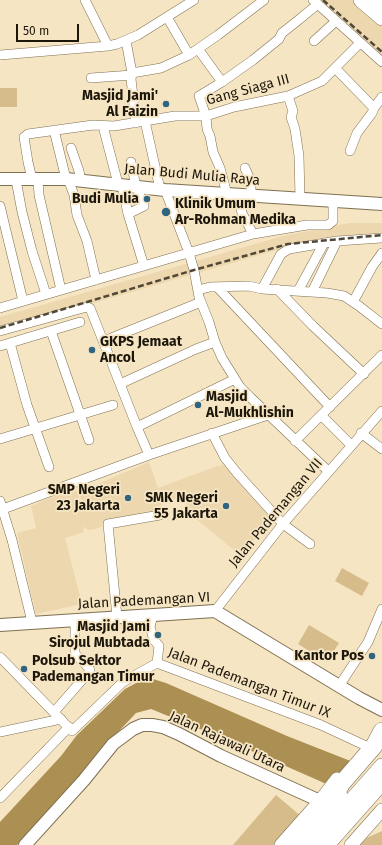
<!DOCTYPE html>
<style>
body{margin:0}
#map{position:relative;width:382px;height:845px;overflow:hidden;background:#f6e5c3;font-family:"Fira Sans",sans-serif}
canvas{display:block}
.scale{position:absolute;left:16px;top:24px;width:63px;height:18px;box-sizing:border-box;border:2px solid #1d170b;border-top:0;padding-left:5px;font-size:12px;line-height:14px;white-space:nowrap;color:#1d170b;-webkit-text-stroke:3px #f6e5c3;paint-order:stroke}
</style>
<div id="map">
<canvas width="382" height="845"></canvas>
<div class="scale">50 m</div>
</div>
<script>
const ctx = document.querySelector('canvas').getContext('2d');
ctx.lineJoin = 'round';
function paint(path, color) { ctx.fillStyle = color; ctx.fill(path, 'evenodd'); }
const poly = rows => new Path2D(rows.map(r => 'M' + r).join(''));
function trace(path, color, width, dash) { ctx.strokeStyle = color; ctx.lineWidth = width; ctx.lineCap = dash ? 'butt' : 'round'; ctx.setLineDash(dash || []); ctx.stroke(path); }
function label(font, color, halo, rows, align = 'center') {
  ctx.font = font + ' "Fira Sans",sans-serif'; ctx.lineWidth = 3.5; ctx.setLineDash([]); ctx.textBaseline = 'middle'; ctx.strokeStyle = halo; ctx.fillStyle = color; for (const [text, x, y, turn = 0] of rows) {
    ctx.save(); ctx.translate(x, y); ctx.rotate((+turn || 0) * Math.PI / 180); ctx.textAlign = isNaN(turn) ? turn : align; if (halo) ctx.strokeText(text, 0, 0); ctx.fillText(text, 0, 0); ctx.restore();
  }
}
const built = poly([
 [319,0,361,0,382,18,382,56],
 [349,223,382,223,382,240,287,247,0,330,0,317,283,236],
 [149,462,158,488,217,466,228,464,275,518,240,555,190,514,183,495,162,504,154,513,107,524,96,529,89,530,84,528,82,524,84,532,65,538,82,604,36,614,17,533,36,528,31,506,61,493,77,490,82,510,84,510,79,492]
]);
const green = poly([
 [0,88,17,88,17,107,0,107],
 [342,568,369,583,362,596,335,581],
 [309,625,339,643,327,662,298,644],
 [276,795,302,817,277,845,233,845],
 [382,831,382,845,357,845,360,841]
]);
const water = poly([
 [153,679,166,683,287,736,353,762,331,786,222,738,151,709,136,713,102,749,49,813,17,845,0,845,0,822,61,756,77,735,125,689,138,682]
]);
const minor = poly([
 [85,0,108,46],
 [313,0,382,62],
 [167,17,189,55],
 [126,41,132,73,131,79,136,123],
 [314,41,336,21],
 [198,49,222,82],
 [0,55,108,46,117,44,138,35,194,0],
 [335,68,374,108],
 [132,73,161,68,189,55,218,35,264,0],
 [91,78,132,75],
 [288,96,293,111,291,117,295,129,299,156,300,198],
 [145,121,160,189],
 [103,126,118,184],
 [54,130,66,179],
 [71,148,79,171,81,181],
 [350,151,357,133,372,113,374,108,382,97],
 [245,168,251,182,251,195],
 [32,179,28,162,24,137,28,134,93,125,114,126,175,116,206,116,234,107,288,96,322,81,360,43],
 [38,179,39,195,61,290],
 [68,179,74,195,77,215,87,241,96,280],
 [16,180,22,212,32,251,46,294],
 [122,185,128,214,144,266],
 [165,190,189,253,194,270,199,297,209,322,215,342,222,358,240,387,251,398,328,471],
 [227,194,220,168,213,152,210,136,207,129,206,116,199,96,222,82,253,60,279,39,282,33,296,22,318,4],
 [237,194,242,213,253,234],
 [0,206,23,301],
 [128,214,144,206,135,182,131,162],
 [217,287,330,407],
 [262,289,281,254,289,249,337,241,382,238],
 [277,289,313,326,364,374],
 [198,290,210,287,249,286,262,289,327,293,344,296,359,306,382,324],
 [298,291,324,243],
 [312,292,337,241],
 [353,302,372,267,382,253],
 [0,308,253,234,307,225,328,225,333,221,333,200],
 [0,331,87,307,90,308,137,427,149,455],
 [51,331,89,440],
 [104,341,201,302],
 [10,343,27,405,49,467],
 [0,346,80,322],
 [120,384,196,349,215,342],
 [321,415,351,445],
 [137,427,235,379],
 [212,433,225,458,237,473,283,524,310,544],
 [361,433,382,449],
 [0,439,113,405],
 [295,441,382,355],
 [0,501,12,540,32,622],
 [3,509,149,455,268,415],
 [215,611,282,525,382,411],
 [153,615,150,627,154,640,159,646,157,663],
 [117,617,108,524,160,515],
 [0,657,72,731,123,682,157,663,321,725,364,745],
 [339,686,368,642,382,609],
 [54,712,90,671,89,668,75,654,75,619],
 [0,732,61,719],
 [0,798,69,727]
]);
const tertiary = poly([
 [0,179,66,179,165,190,382,204],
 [0,625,215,611,359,698,382,710],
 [25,845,84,780,113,744,133,729,142,725,152,725,163,727,179,734,221,756,320,801]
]);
const secondary = poly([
 [281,845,320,801,337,779],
 [351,845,382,810]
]);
const primary = poly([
 [312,845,382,766],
 [327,845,382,783]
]);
const trunk = poly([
 [361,0,382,18],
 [378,0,382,4]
]);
const motorway = poly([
 [330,803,342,783,374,746,382,731],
 [296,845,330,803,339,796]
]);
const rail = poly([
 [323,0,382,52],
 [0,328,194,270,288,244,382,235]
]);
const markers = [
 [166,104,4,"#306581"],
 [147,199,4,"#306581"],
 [166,212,5,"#306581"],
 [92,350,4,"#306581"],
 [198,405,4,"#306581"],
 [128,498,4,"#306581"],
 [226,506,4,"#306581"],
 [158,635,4,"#306581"],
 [372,656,4,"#306581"],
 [24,669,4,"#306581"]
];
const streetNames = [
 ["Gang Siaga III",248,90,-15],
 ["Jalan Budi Mulia Raya",192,175,5],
 ["Jalan Pademangan VII",276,513,-50],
 ["Jalan Pademangan VI",144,601,-3],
 ["Jalan Pademangan Timur IX",249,683,21],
 ["Jalan Rajawali Utara",227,742,25]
];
const poiNames = [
 ["Masjid Jami'",158,96],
 ["Al Faizin",158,112],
 ["Budi Mulia",139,199],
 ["Klinik Umum",175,204,"left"],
 ["Ar-Rohman Medika",175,220,"left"],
 ["GKPS Jemaat",100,342,"left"],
 ["Ancol",100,358,"left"],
 ["Masjid",206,397,"left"],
 ["Al-Mukhlishin",206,413,"left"],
 ["SMP Negeri",120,490],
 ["23 Jakarta",120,506],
 ["SMK Negeri",218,498],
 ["55 Jakarta",218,514],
 ["Masjid Jami",150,627],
 ["Sirojul Mubtada",150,643],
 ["Kantor Pos",364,656],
 ["Polsub Sektor",32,661,"left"],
 ["Pademangan Timur",32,677,"left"]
];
paint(built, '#ecd7af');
paint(green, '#d5bc8a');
paint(water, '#ac8f52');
trace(minor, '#7f7052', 10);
trace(tertiary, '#7f7052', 14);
trace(secondary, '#7f7052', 14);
trace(primary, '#7f7052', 16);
trace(trunk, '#7f7052', 16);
trace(motorway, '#7f7052', 18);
trace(minor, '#fff', 9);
trace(tertiary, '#fff', 12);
trace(secondary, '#fff', 13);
trace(primary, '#fff', 15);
trace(trunk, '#fff', 15);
trace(motorway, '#fff', 17);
trace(rail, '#504736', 2.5, [6, 3]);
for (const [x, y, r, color] of markers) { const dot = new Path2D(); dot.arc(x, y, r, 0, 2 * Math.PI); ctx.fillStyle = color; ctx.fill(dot); trace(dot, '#f6e5c3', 1.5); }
label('14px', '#1d170b', '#f6e5c3', streetNames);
label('bold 14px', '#1d170b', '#f6e5c3', poiNames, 'right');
</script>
